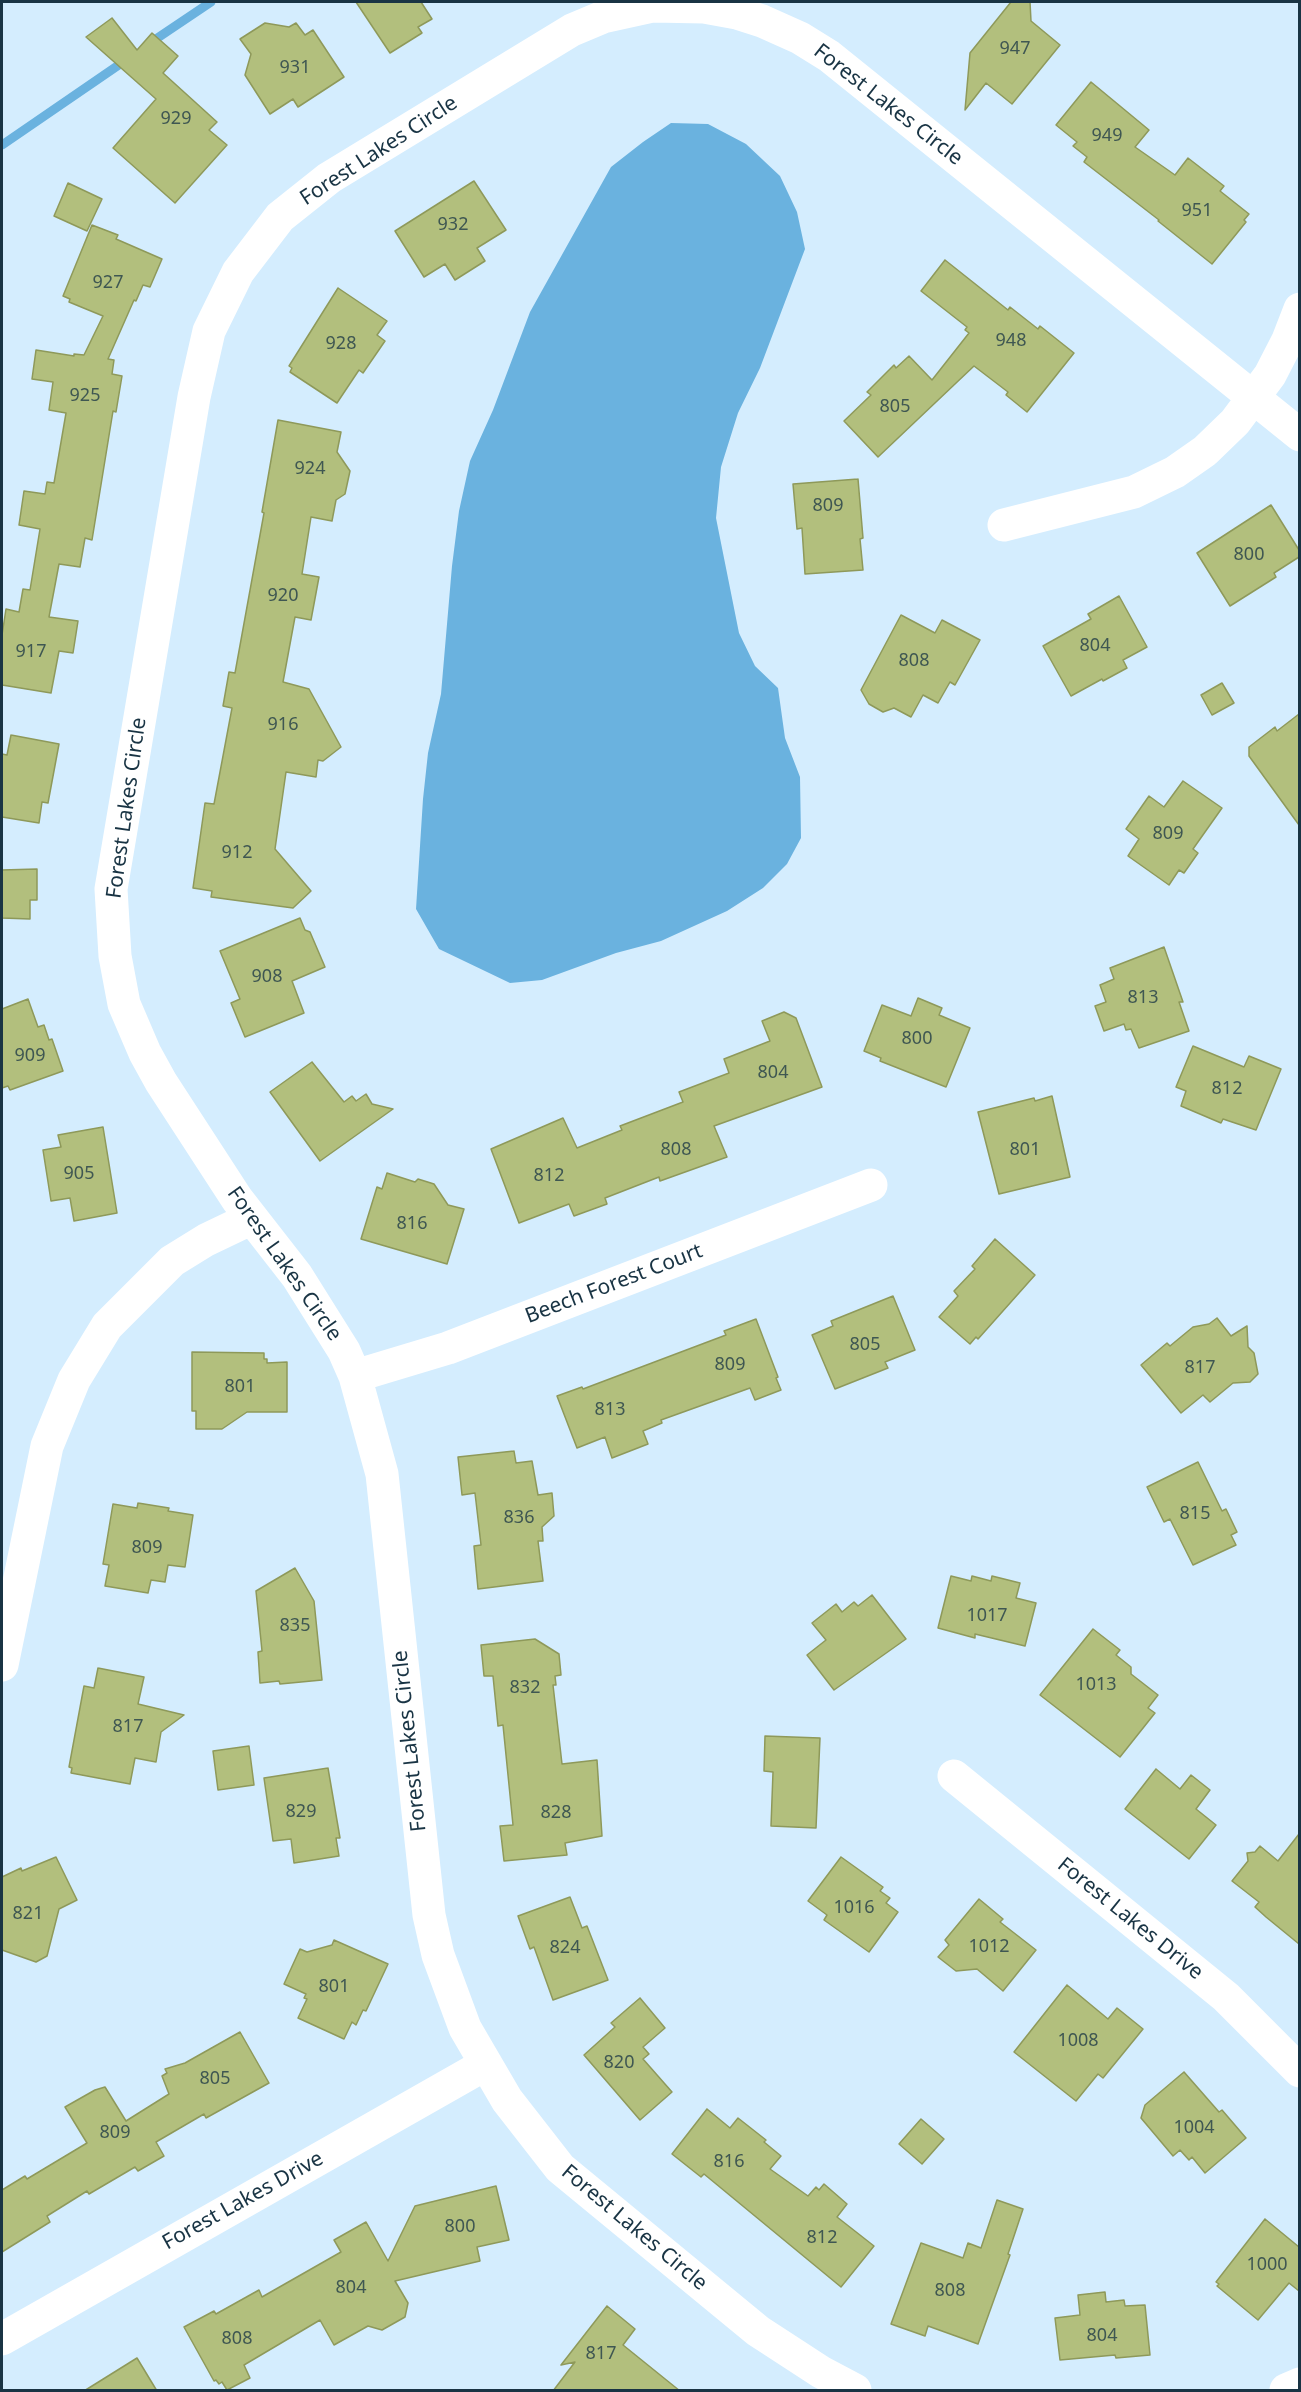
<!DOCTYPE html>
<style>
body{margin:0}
#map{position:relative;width:1301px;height:2392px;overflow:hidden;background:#d4edfe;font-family:"Noto Sans",sans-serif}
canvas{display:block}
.frame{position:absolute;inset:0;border:3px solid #193444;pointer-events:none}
</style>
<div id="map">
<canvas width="1301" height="2392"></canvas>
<div class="frame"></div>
</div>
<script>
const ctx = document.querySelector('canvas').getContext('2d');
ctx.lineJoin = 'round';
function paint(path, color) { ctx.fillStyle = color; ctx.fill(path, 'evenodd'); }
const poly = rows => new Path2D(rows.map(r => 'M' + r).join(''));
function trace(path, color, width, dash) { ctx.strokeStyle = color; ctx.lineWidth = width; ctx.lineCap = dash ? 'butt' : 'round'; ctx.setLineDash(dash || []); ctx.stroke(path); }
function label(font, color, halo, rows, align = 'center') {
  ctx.font = font + ' "Noto Sans",sans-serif'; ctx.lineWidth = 6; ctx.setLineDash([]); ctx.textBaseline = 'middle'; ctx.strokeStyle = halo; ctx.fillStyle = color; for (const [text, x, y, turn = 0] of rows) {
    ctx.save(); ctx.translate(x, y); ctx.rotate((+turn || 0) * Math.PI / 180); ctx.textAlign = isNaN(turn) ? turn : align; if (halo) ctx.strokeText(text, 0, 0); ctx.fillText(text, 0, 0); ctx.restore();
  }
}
const water = poly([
 [671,123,708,124,746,144,780,176,797,212,805,249,760,368,738,413,721,467,716,518,739,633,755,666,778,688,785,738,800,777,801,838,787,864,763,888,727,911,661,941,616,953,542,980,510,983,439,949,416,909,423,799,428,753,441,694,452,566,459,511,470,461,493,410,530,312,611,167,643,142]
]);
const stream = poly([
 [150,43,211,2],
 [2,145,126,60]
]);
const building = poly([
 [356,2,421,2,432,19,418,27,422,33,390,53,356,2],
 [1011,2,1030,2,1031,21,1060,45,1012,104,986,83,965,110,970,53,1011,2],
 [112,18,137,50,152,33,178,56,163,73,217,122,209,130,227,145,175,203,113,148,156,99,86,37,112,18],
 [265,23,289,27,296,23,305,35,313,30,344,77,298,107,293,99,270,114,245,75,251,54,240,39,265,23],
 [1091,82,1149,130,1135,147,1175,175,1188,158,1224,186,1220,191,1249,214,1244,220,1246,222,1212,264,1158,221,1159,220,1084,162,1087,157,1073,146,1077,142,1056,125,1091,82],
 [474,181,506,230,477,248,485,261,455,280,445,264,424,277,395,231,474,181],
 [68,183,102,199,87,231,54,216,68,183],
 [92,225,118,235,116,239,162,259,150,287,143,285,136,301,134,300,108,359,114,360,112,374,122,376,116,412,113,411,92,540,85,538,80,567,59,564,49,617,78,621,73,653,59,651,51,693,2,685,2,635,6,609,19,612,23,589,30,590,40,529,19,525,24,491,45,494,47,482,54,483,66,413,49,410,53,382,32,379,36,350,74,356,74,354,84,355,103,316,69,302,70,299,63,296,92,225],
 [945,260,1008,310,1010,307,1038,329,1040,326,1074,353,1027,412,1006,395,1008,392,974,366,878,457,844,421,871,395,867,392,894,365,896,368,909,356,932,380,969,333,965,330,967,327,921,291,945,260],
 [338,288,387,321,377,335,385,341,363,373,359,370,337,403,290,372,292,368,289,366,338,288],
 [278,420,341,432,337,452,350,471,345,494,336,500,332,521,311,517,302,574,319,577,311,620,295,617,283,682,309,689,341,747,323,761,318,760,316,777,286,772,275,849,311,891,293,908,211,897,212,891,193,888,205,803,214,804,232,708,223,706,229,672,235,673,264,513,262,512,278,420],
 [858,479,863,538,860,539,863,570,805,574,802,528,797,529,793,484,858,479],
 [1271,505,1299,550,1299,557,1274,573,1276,577,1230,606,1197,553,1271,505],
 [1119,596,1147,647,1123,660,1127,668,1103,681,1102,679,1071,696,1043,646,1091,619,1088,614,1119,596],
 [901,615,935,633,942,620,980,640,955,685,950,682,938,703,923,695,911,717,894,708,883,712,869,704,861,690,901,615],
 [1222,683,1234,703,1212,715,1201,695,1222,683],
 [1299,714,1299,825,1249,756,1249,747,1275,727,1277,731,1299,714],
 [11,735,59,744,48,803,42,802,39,823,2,817,2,754,7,755,11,735],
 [1183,781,1222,808,1193,849,1198,853,1184,873,1179,870,1169,885,1128,856,1139,839,1126,829,1149,796,1164,807,1183,781],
 [37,869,37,900,30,900,30,919,2,918,2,870,37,869],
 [300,918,305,930,310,932,325,967,292,981,304,1013,245,1037,231,1003,240,999,220,951,300,918],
 [1164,947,1183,1002,1179,1002,1189,1031,1139,1048,1131,1029,1126,1030,1124,1024,1104,1031,1095,1006,1106,1002,1100,985,1114,979,1110,968,1164,947],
 [918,998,942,1008,939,1015,970,1028,946,1087,880,1061,881,1058,864,1051,882,1005,911,1016,918,998],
 [28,999,38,1027,44,1025,49,1040,52,1039,63,1071,10,1090,8,1086,2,1088,2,1009,28,999],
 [784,1012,796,1018,822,1087,714,1126,727,1157,660,1181,659,1177,605,1198,607,1204,574,1216,569,1204,519,1223,491,1149,563,1118,577,1148,622,1130,620,1126,683,1102,679,1092,729,1073,724,1059,770,1041,762,1021,784,1012],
 [1193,1046,1244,1067,1249,1056,1281,1069,1256,1130,1223,1119,1221,1123,1181,1106,1186,1091,1176,1087,1193,1046],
 [312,1062,344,1102,352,1096,356,1101,366,1094,372,1104,393,1109,320,1161,270,1092,312,1062],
 [1052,1096,1070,1177,999,1194,978,1112,1034,1098,1035,1101,1052,1096],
 [103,1127,117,1213,74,1221,70,1198,51,1201,43,1150,61,1147,58,1135,103,1127],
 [387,1173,415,1182,418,1179,434,1184,448,1205,464,1209,447,1264,361,1239,377,1187,382,1189,387,1173],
 [995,1239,1035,1275,978,1339,976,1337,970,1344,939,1317,958,1296,954,1291,975,1269,972,1266,995,1239],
 [893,1296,915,1350,885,1362,888,1368,835,1389,812,1335,833,1326,831,1321,893,1296],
 [1217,1318,1231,1336,1247,1326,1248,1347,1254,1353,1258,1374,1250,1382,1233,1383,1210,1402,1203,1395,1181,1413,1141,1365,1167,1343,1170,1346,1193,1327,1209,1324,1217,1318],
 [756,1319,778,1377,776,1378,781,1390,755,1400,750,1388,661,1420,662,1423,643,1431,648,1444,612,1458,605,1437,577,1448,557,1396,582,1387,583,1389,726,1335,724,1331,756,1319],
 [192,1352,264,1353,264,1359,267,1359,267,1363,287,1362,287,1412,247,1412,222,1429,196,1429,196,1411,192,1411,192,1352],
 [514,1451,516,1463,532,1461,538,1495,552,1493,554,1516,542,1527,543,1541,538,1541,543,1581,478,1589,474,1546,481,1545,475,1493,462,1495,458,1457,514,1451],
 [1198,1462,1222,1511,1226,1509,1237,1532,1231,1535,1236,1545,1193,1565,1170,1519,1164,1522,1147,1487,1198,1462],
 [138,1503,169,1508,168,1511,193,1515,185,1567,168,1565,165,1582,151,1580,148,1593,105,1586,109,1565,103,1564,113,1504,137,1508,138,1503],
 [295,1568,314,1601,322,1680,280,1684,279,1681,260,1683,258,1652,262,1651,256,1591,295,1568],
 [951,1576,971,1581,972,1576,991,1581,992,1576,1020,1583,1016,1598,1036,1603,1025,1646,975,1634,975,1638,938,1628,951,1576],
 [872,1595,906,1639,834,1690,807,1655,826,1640,812,1623,836,1604,842,1612,854,1602,858,1606,872,1595],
 [1093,1629,1120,1650,1116,1655,1131,1667,1131,1674,1158,1695,1148,1708,1155,1713,1120,1757,1040,1695,1093,1629],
 [535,1639,559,1654,561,1675,555,1676,556,1685,553,1685,562,1764,597,1760,602,1836,565,1843,567,1855,504,1861,500,1826,513,1825,503,1725,498,1726,493,1676,484,1676,481,1645,535,1639],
 [98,1668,144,1677,138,1704,184,1715,161,1732,156,1762,135,1758,130,1784,71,1773,72,1768,69,1767,84,1686,94,1688,98,1668],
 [765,1736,820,1738,816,1828,771,1826,773,1772,764,1771,765,1736],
 [249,1746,254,1785,218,1790,213,1751,249,1746],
 [328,1768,340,1838,336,1838,339,1856,294,1863,291,1839,273,1841,264,1778,328,1768],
 [1156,1769,1180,1789,1191,1775,1210,1790,1196,1809,1216,1825,1189,1859,1125,1809,1156,1769],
 [1299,1834,1299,1944,1266,1917,1255,1907,1259,1902,1232,1881,1248,1861,1247,1853,1255,1852,1260,1846,1278,1861,1299,1834],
 [56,1857,77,1900,59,1909,47,1956,36,1962,2,1950,2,1877,21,1868,22,1871,56,1857],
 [841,1857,883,1887,880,1891,890,1898,886,1903,898,1912,869,1952,824,1920,827,1915,808,1901,841,1857],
 [570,1897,582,1928,587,1926,608,1980,553,2000,534,1947,530,1949,518,1916,570,1897],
 [979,1899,1003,1919,1000,1922,1036,1950,1003,1991,977,1969,956,1971,938,1957,949,1945,945,1940,979,1899],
 [334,1940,388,1964,366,2011,363,2010,356,2025,352,2022,344,2039,298,2018,307,1999,304,1998,306,1994,284,1984,300,1949,307,1952,332,1945,334,1940],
 [1067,1985,1108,2019,1117,2008,1143,2029,1103,2078,1098,2074,1076,2101,1014,2052,1067,1985],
 [640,1998,665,2028,643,2047,649,2054,643,2059,672,2092,640,2120,584,2055,615,2027,611,2023,640,1998],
 [240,2032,269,2083,206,2118,204,2114,156,2142,164,2156,138,2171,135,2167,89,2194,87,2191,47,2216,50,2222,2,2252,2,2190,25,2176,27,2179,87,2143,65,2107,95,2090,105,2087,126,2121,169,2094,162,2076,167,2073,165,2069,185,2063,240,2032],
 [1184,2072,1219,2112,1222,2110,1246,2138,1205,2173,1192,2157,1189,2160,1180,2150,1173,2156,1141,2118,1145,2105,1184,2072],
 [707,2109,730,2128,738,2118,766,2140,764,2142,781,2156,770,2169,808,2196,816,2187,819,2190,824,2184,847,2204,837,2217,874,2246,841,2287,704,2174,701,2177,672,2154,707,2109],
 [921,2119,944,2139,922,2164,899,2144,921,2119],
 [496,2186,509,2240,477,2247,480,2261,395,2281,408,2303,405,2317,382,2330,368,2326,334,2345,320,2320,244,2365,250,2378,227,2390,222,2382,219,2384,216,2380,214,2381,184,2327,214,2311,216,2314,259,2290,262,2297,341,2252,334,2240,366,2222,388,2261,415,2206,496,2186],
 [997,2200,1023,2209,1008,2254,1010,2255,978,2344,928,2326,925,2336,891,2324,921,2243,963,2258,968,2243,981,2248,997,2200],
 [1265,2219,1299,2247,1299,2291,1289,2283,1258,2320,1217,2286,1219,2284,1216,2282,1265,2219],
 [1105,2292,1106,2302,1124,2300,1125,2306,1145,2305,1150,2355,1116,2358,1115,2355,1060,2360,1055,2318,1080,2315,1078,2295,1105,2292],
 [607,2306,635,2329,623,2345,680,2391,553,2391,575,2362,561,2365,607,2306],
 [137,2358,157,2391,84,2391,137,2358]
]);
const street = poly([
 [1004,525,1134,492,1175,472,1205,451,1235,422,1270,375,1288,340,1300,309],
 [355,1376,448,1348,871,1185],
 [2,1665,47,1446,74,1380,107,1326,172,1261,206,1240,252,1218],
 [954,1776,1226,1997,1300,2071],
 [2,2339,486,2064],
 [855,2390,821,2372,758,2331,560,2168,507,2100,465,2028,438,1955,429,1915,382,1474,355,1376,344,1351,297,1276,237,1199,161,1082,145,1053,124,1004,115,956,111,889,194,397,209,331,238,272,280,217,329,178,572,30,603,17,653,6,704,7,737,13,762,21,800,38,829,56,1300,435],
 [1286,2390,1300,2384]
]);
const numberNames = [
 ["947",1015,49],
 ["931",295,68],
 ["929",176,119],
 ["949",1107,136],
 ["951",1197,211],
 ["932",453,225],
 ["927",108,283],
 ["948",1011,341],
 ["928",341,344],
 ["925",85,396],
 ["805",895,407],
 ["924",310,469],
 ["809",828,506],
 ["800",1249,555],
 ["920",283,596],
 ["804",1095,646],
 ["917",31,652],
 ["808",914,661],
 ["916",283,725],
 ["809",1168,834],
 ["912",237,853],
 ["908",267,977],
 ["813",1143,998],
 ["800",917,1039],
 ["909",30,1056],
 ["804",773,1073],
 ["812",1227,1089],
 ["808",676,1150],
 ["801",1025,1150],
 ["905",79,1174],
 ["812",549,1176],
 ["816",412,1224],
 ["805",865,1345],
 ["809",730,1365],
 ["817",1200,1368],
 ["801",240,1387],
 ["813",610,1410],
 ["815",1195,1514],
 ["836",519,1518],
 ["809",147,1548],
 ["1017",987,1616],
 ["835",295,1626],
 ["1013",1096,1685],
 ["832",525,1688],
 ["817",128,1727],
 ["829",301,1812],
 ["828",556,1813],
 ["1016",854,1908],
 ["821",28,1914],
 ["1012",989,1947],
 ["824",565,1948],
 ["801",334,1987],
 ["1008",1078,2041],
 ["820",619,2063],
 ["805",215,2079],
 ["1004",1194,2128],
 ["809",115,2133],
 ["816",729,2162],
 ["800",460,2227],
 ["812",822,2238],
 ["1000",1267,2265],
 ["804",351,2288],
 ["808",950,2291],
 ["804",1102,2336],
 ["808",237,2339],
 ["817",601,2354]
];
const streetNames = [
 ["Forest Lakes Circle",888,105,38],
 ["Forest Lakes Circle",379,151,-33],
 ["Forest Lakes Circle",127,808,-82],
 ["Forest Lakes Circle",284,1264,55],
 ["Beech Forest Court",614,1284,-21],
 ["Forest Lakes Circle",410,1741,-96],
 ["Forest Lakes Drive",1130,1919,39],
 ["Forest Lakes Drive",243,2201,-29],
 ["Forest Lakes Circle",634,2228,40]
];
paint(water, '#6ab2df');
trace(stream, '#6ab2df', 9);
paint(building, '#b2bf7d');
trace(building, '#8e995a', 1.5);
trace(street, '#fff', 33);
label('18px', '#3f5752', null, numberNames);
label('21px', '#193444', '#fff', streetNames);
</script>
